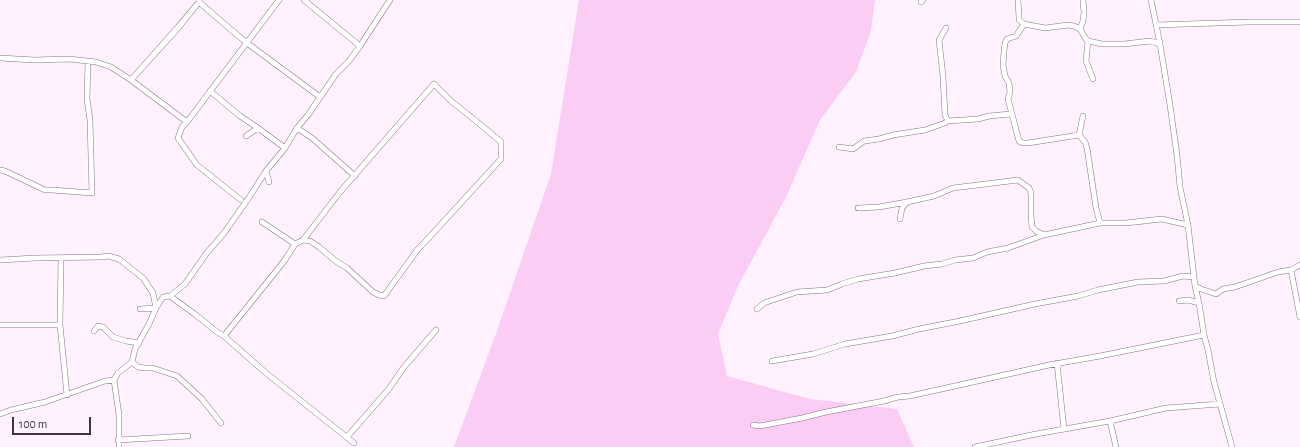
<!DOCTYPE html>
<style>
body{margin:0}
#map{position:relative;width:1300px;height:447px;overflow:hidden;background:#fff1fd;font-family:"Alegreya Sans",sans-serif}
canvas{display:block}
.scale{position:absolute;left:12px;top:417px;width:79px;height:18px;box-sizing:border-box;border:2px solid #3e343c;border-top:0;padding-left:5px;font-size:12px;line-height:14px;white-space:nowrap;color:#3e343c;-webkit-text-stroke:3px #fff1fd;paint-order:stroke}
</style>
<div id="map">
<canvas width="1300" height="447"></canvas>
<div class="scale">100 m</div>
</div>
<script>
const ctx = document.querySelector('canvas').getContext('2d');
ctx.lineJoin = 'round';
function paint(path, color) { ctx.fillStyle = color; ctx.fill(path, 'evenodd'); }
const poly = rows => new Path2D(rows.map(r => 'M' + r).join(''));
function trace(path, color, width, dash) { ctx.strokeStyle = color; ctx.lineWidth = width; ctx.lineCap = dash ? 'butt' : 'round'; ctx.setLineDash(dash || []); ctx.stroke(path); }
const green = poly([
 [579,0,875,0,871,31,856,72,820,120,786,197,738,286,718,334,727,376,810,399,897,409,914,447,454,447,498,328,551,174]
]);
const minor = poly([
 [199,0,199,2,222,22,247,43,320,97],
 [304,0,360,46],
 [1018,0,1019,17,1019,20,1024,24,1045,28,1068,25,1074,26,1080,29,1086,39,1088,41,1102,44,1124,44,1150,41,1160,44],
 [1151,0,1160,44,1170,105,1177,155,1180,187,1188,225,1195,286,1199,303,1204,335,1208,350,1214,382,1232,447],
 [199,2,179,27,131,80,178,27,199,2],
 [921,2,923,0],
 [1024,24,1016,36,1007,39,1005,43,1004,51,1003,65,1005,76,1009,83,1010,92,1008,99,1019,141,1023,143,1028,143,1079,135],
 [1156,25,1249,22,1300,22],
 [946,28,939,40,943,76,945,115,948,121],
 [1080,29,1083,21,1084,13,1083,0],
 [1088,41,1086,61,1093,79],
 [0,58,35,60,69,59,96,62,111,67,131,80,187,122,279,0],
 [210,91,240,116,258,128],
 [187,122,182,127,178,138,197,165,241,200],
 [297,128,312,138,355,176],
 [1079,135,1085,142,1087,148,1096,208,1100,223],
 [1079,135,1083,116],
 [246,136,258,128,285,148],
 [839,147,853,149,864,141,879,139,893,135,925,130,945,123,948,121,978,119,989,116,1011,114],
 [0,170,5,171,45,190,52,190,92,193,90,120,87,99,88,62],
 [266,171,269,182],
 [858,208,879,207,907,202,934,196,953,188,1018,180,1029,188,1031,193,1031,215,1032,227,1036,231,1044,235],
 [900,219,902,208,907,202],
 [295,244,303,240,340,192,434,84,451,101,481,125,501,142,501,159,424,243,418,249,384,296,379,295,373,292,347,268,337,262,319,247,310,241,303,240],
 [61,258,60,325,67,395],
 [0,260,35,258,102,257,108,256,119,259,143,278,153,293,156,308,163,297,170,296,185,284,206,254,224,233,248,199,266,171,285,148,297,128,308,115,336,74,349,61,360,46,390,0],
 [1291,270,1300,317],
 [1195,286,1201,289,1216,294,1223,289,1235,287,1278,272,1291,270,1300,265],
 [170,296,196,315,217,332,224,336,266,373,354,443],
 [1179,301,1188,300,1199,303],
 [757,309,764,303,797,292,827,290,842,284,858,279,895,273,924,266,942,264,955,260,973,258,987,252,1008,248,1044,235,1100,223,1126,223,1162,219,1188,225],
 [0,325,60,325],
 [94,331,98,326,103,327,113,337,126,341,139,343],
 [224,336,285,260,295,244,262,222],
 [772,361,813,354,845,344,892,336,919,329,960,321,1035,304,1078,296,1098,290,1138,282,1164,281,1183,276,1194,277],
 [132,362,138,367,144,368,153,368,177,376,202,399,221,423],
 [1057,363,1064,429],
 [114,380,119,415,119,447],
 [0,414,11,410,45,402,105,381,114,380,118,373,132,362,135,349,149,324,156,308,140,309],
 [1110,421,1116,447],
 [753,425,760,426,802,418,826,412,884,401,898,397,910,396,1049,365,1100,356,1204,335],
 [347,437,388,390,404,367,436,330],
 [118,440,188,436],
 [975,447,1036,434,1110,421,1166,408,1220,404]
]);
paint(green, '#fbcdf5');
trace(minor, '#887385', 6);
trace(minor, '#fff', 5);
</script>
